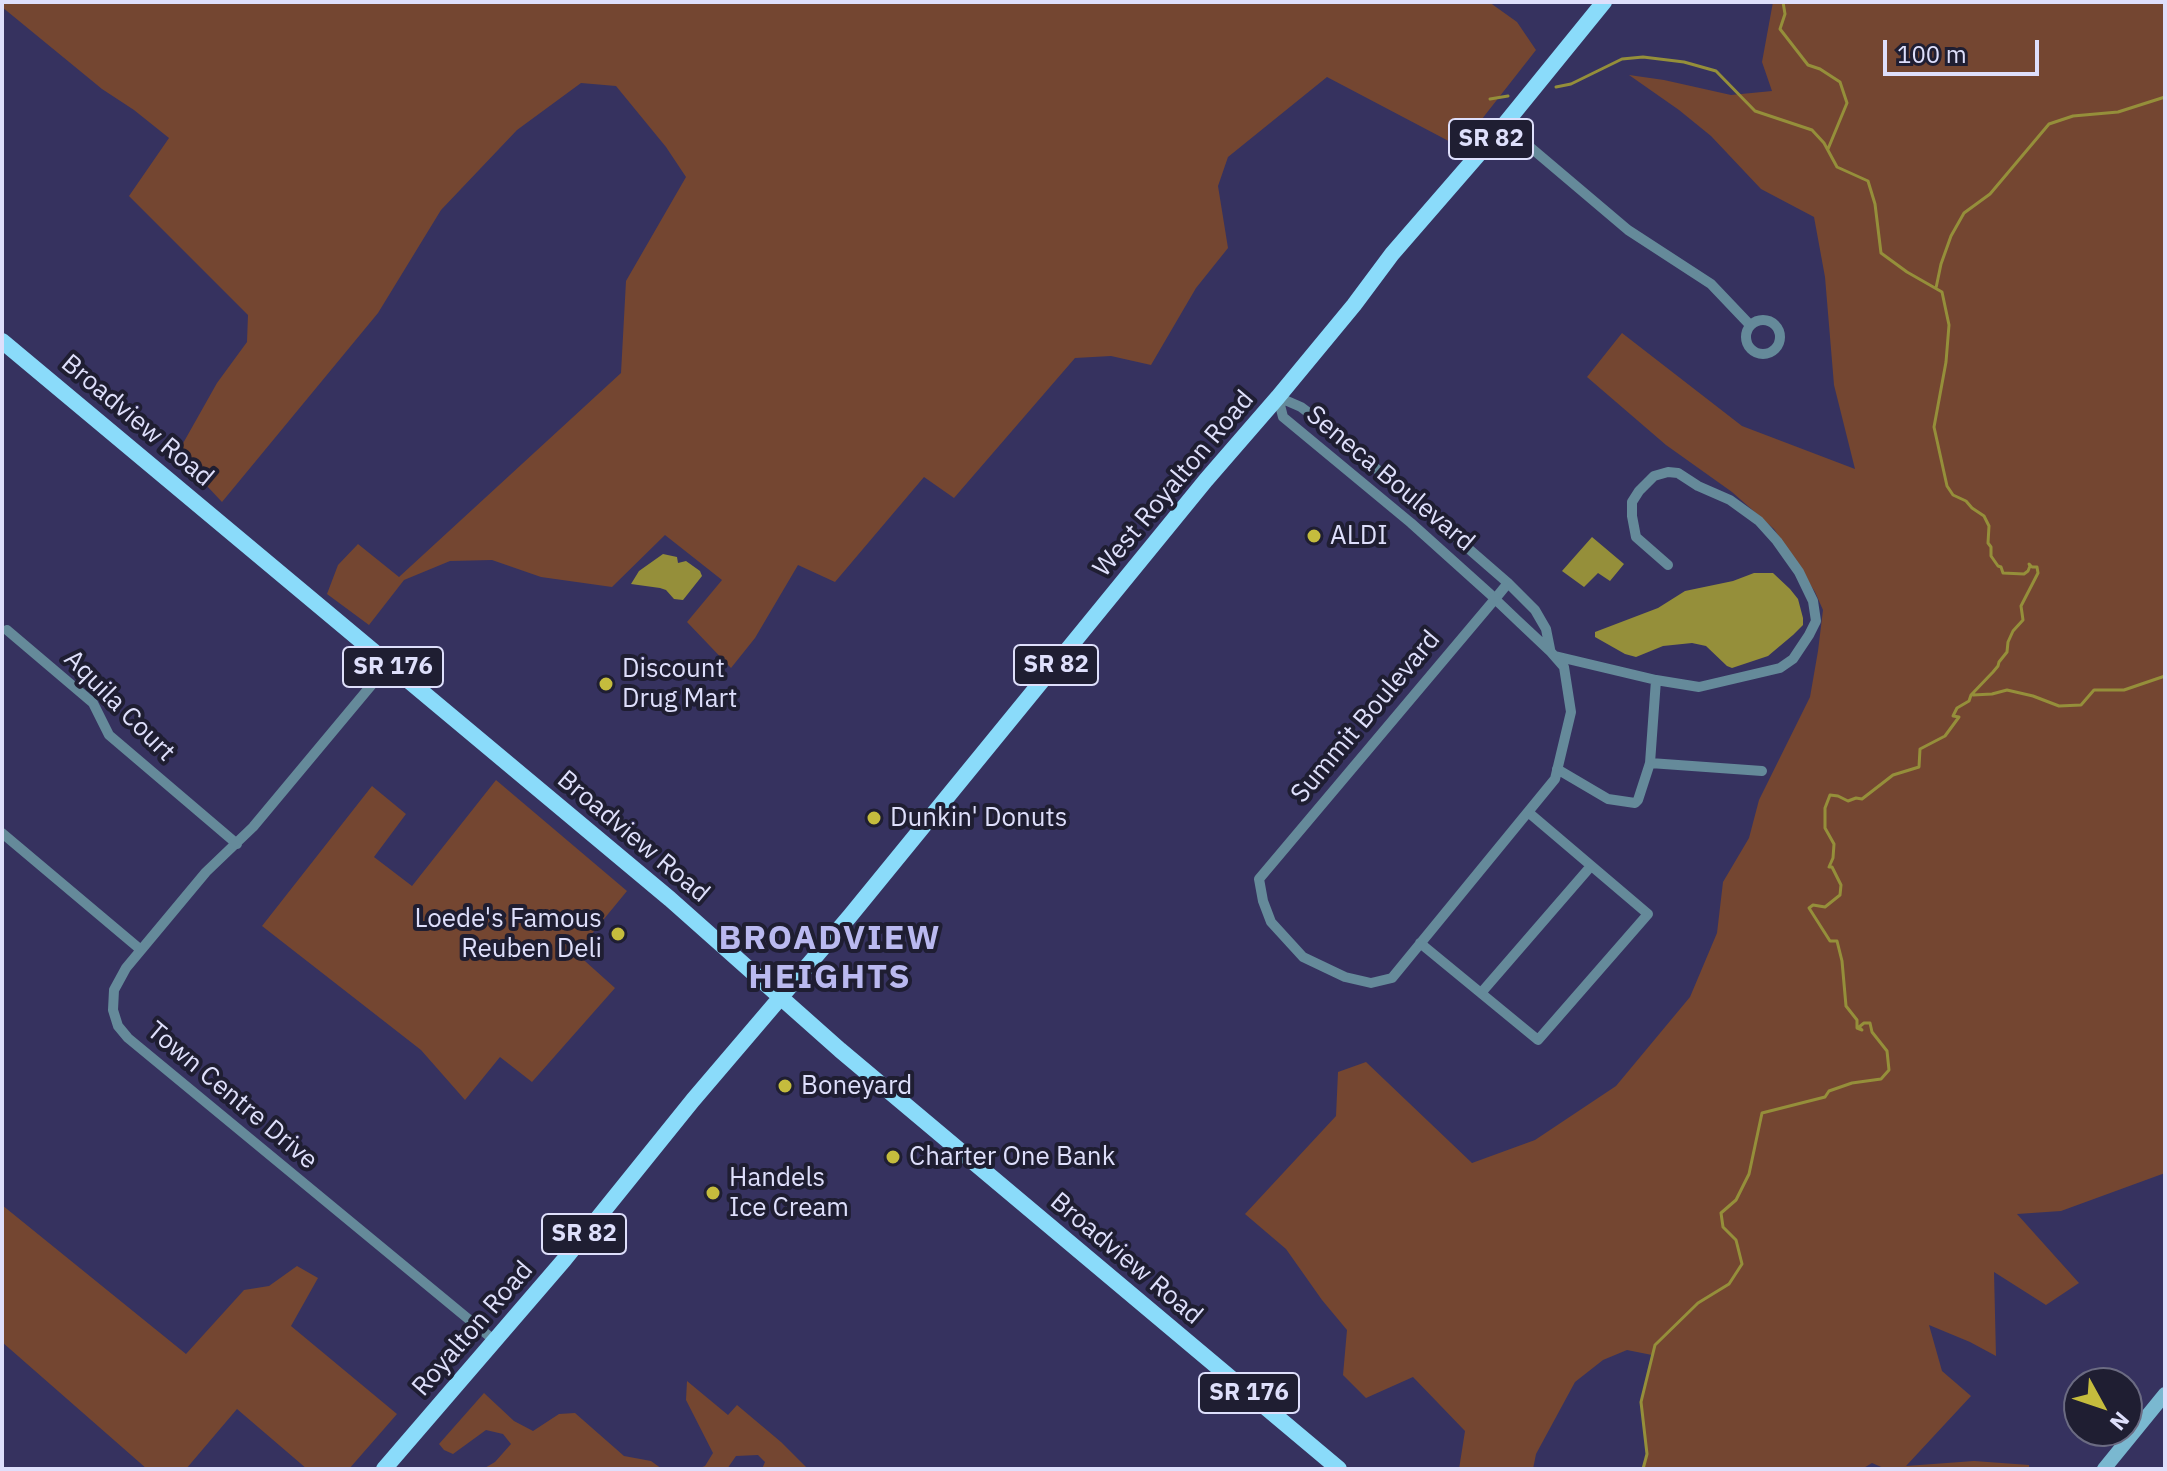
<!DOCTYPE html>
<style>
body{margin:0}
#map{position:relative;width:2167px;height:1471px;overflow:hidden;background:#36325f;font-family:"IBM Plex Sans",sans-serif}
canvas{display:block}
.frame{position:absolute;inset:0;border:4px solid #dedffb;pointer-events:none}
.north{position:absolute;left:2063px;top:1367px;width:80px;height:80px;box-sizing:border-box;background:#1f1e32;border:2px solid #6b6b82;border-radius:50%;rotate:130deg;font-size:22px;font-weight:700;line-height:32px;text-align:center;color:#dedffb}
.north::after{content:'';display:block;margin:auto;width:28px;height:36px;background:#c5bc3d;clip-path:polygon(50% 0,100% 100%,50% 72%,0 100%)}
.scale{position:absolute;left:1883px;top:40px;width:156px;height:36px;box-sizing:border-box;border:4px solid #dedffb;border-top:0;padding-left:10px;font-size:24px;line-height:28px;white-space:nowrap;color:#dedffb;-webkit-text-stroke:6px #1f1e32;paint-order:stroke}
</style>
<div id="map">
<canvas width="2167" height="1471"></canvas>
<div class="frame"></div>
<div class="north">N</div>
<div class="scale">100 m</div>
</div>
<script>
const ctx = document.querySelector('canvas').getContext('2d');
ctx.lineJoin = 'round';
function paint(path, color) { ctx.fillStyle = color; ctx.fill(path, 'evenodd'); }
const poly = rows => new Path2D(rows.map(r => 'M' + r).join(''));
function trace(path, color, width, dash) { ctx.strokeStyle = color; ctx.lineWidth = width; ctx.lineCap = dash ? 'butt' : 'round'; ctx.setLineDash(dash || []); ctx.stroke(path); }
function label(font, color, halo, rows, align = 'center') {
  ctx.font = font + ' "IBM Plex Sans",sans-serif'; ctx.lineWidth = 8; ctx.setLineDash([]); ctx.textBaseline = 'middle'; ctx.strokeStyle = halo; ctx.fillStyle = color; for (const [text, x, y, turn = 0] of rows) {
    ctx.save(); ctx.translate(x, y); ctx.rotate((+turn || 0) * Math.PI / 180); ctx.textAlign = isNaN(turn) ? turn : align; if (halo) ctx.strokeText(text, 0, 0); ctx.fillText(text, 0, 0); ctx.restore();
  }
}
const green = poly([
 [2,2,1489,2,1517,22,1536,50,1460,147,1327,77,1228,157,1218,186,1228,248,1196,288,1151,365,1111,356,1075,358,954,498,924,477,835,582,798,565,755,638,731,668,687,622,722,580,665,535,612,587,541,577,492,560,450,561,404,580,369,625,327,594,338,565,358,544,399,577,621,373,626,281,686,177,666,147,616,86,581,83,517,130,441,210,378,313,222,502,177,454,217,383,247,342,248,315,129,196,169,138,134,110,102,89,2,7],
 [1773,2,2165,2,2165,1173,2061,1211,2017,1214,2079,1283,2046,1305,1994,1272,1996,1356,1970,1342,1929,1325,1942,1371,1971,1396,1906,1466,1974,1461,2029,1465,2029,1469,1886,1469,1872,1463,1862,1469,1643,1469,1647,1454,1641,1402,1652,1355,1627,1350,1603,1360,1575,1382,1536,1454,1533,1469,1459,1469,1465,1431,1413,1377,1366,1398,1343,1375,1347,1330,1322,1300,1286,1249,1245,1214,1336,1116,1338,1072,1366,1062,1472,1163,1535,1140,1616,1086,1690,997,1717,933,1723,882,1749,838,1759,800,1810,697,1818,651,1823,610,1815,592,1774,529,1732,492,1666,445,1587,377,1622,333,1742,426,1855,469,1834,385,1825,277,1814,217,1761,189,1711,136,1679,110,1629,75,1664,80,1731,95,1772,91,1762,62],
 [496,780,627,891,576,953,615,988,532,1082,500,1057,465,1100,421,1050,262,926,372,786,406,814,374,857,412,886],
 [2,1205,186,1354,244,1290,269,1286,297,1266,318,1278,291,1326,397,1414,349,1469,307,1469,237,1409,186,1469,147,1469,2,1342],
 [687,1381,728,1415,737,1405,781,1442,808,1469,762,1469,765,1462,758,1455,736,1456,727,1469,697,1469,705,1466,713,1453,686,1400],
 [484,1393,514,1421,533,1431,559,1414,575,1413,624,1456,651,1461,662,1469,483,1469,495,1462,511,1444,503,1434,486,1430,453,1454,444,1450,439,1444]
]);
const water = poly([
 [1592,537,1624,564,1610,581,1598,573,1584,587,1562,571],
 [663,554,677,557,678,563,686,561,700,571,702,576,683,600,674,599,666,590,660,588,631,584,639,571],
 [1754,573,1773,573,1790,589,1798,599,1803,618,1803,625,1793,635,1768,656,1732,668,1727,666,1706,646,1692,643,1663,646,1636,657,1625,654,1595,637,1595,632,1658,608,1685,591,1733,581]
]);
const stream = poly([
 [1783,2,1785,14,1780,29,1808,65,1820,69,1840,82,1847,103,1828,149],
 [1556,87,1571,84,1622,59,1643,57,1684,62,1716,71,1755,111,1812,130,1824,143,1837,167,1868,181,1875,204,1881,253,1907,272,1942,292,1949,325,1946,362,1934,427,1947,486,1953,495,1966,501,1972,508,1984,516,1989,526,1988,543,1991,547,1991,556,1998,566,2001,567,2003,573,2024,574,2028,571,2030,566,2029,564,2032,567,2037,567,2038,573,2021,606,2023,620,2013,631,2008,642,2007,652,1999,662,1998,666,1993,672,1971,695,1969,701,1957,708,1953,716,1959,717,1945,736,1920,749,1919,767,1893,775,1862,799,1856,798,1848,801,1838,796,1830,795,1825,808,1825,828,1834,844,1833,858,1829,867,1832,867,1841,885,1840,895,1825,907,1813,905,1809,908,1830,941,1837,941,1842,961,1846,1006,1857,1020,1857,1028,1862,1030,1859,1027,1864,1023,1870,1023,1872,1032,1887,1051,1889,1070,1881,1079,1852,1083,1829,1091,1825,1097,1762,1113,1749,1174,1736,1200,1721,1213,1723,1227,1736,1240,1742,1264,1729,1284,1698,1303,1655,1345,1641,1402,1647,1454,1643,1469],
 [1490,99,1508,96],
 [1936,288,1941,264,1951,236,1964,213,1990,194,2049,124,2073,116,2118,112,2165,97],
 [1973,695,1992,694,2007,690,2033,696,2059,706,2081,705,2094,690,2124,690,2165,676]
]);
const street = poly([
 [1504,125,1628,230,1711,284,1750,325],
 '1746 337a17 17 0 1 1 34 0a17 17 0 1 1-34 0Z',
 [1278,397,1283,417,1411,523,1490,594,1495,599,1517,620,1550,651,1564,667,1571,712,1555,779,1392,978,1371,983,1345,977,1303,957,1271,922,1263,901,1259,879,1495,599,1508,583],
 [1278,397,1301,407,1333,431,1508,583,1535,610,1546,629,1550,649],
 [7,630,93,703,109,735,237,844],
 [1555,656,1656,680,1699,687,1780,668,1793,659,1809,635,1816,621,1813,601,1799,572,1777,541,1759,521,1730,500,1698,486,1678,473,1668,472,1654,476,1639,491,1632,502,1632,516,1636,537,1668,565],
 [389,664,253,827,206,872,126,968,114,990,113,1010,118,1026,128,1038,495,1341],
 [1650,763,1762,771],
 [1557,769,1608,799,1635,803,1638,800,1650,763,1656,680],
 [2,833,141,950],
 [1420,943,1538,1040,1648,914,1528,812],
 [1481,993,1591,866]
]);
const secondary = poly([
 [2104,1469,2165,1394]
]);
const primary = poly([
 [2,341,670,899,840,1050,1339,1469],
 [384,1469,564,1260,693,1100,850,916,1206,480,1278,397,1354,305,1392,254,1504,125,1604,2]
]);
const markers = [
 [1314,536,8,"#c5bc3d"],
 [606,684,8,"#c5bc3d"],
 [874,818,8,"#c5bc3d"],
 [618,934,8,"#c5bc3d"],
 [785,1086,8,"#c5bc3d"],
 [893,1157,8,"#c5bc3d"],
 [713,1193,8,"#c5bc3d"]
];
const shields = [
 [1491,139,84],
 [1056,665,84],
 [393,667,100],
 [584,1234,84],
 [1249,1393,100]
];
const shieldNames = [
 ["SR 82",1491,139],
 ["SR 82",1056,665],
 ["SR 176",393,667],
 ["SR 82",584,1234],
 ["SR 176",1249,1393]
];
const streetNames = [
 ["Broadview Road",137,421,40],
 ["Seneca Boulevard",1390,479,40],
 ["West Royalton Road",1174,484,-50],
 ["Aquila Court",119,706,45],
 ["Summit Boulevard",1366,717,-50],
 ["Broadview Road",633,837,40],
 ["Town Centre Drive",232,1096,40],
 ["Broadview Road",1126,1259,40],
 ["Royalton Road",473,1329,-49]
];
const poiNames = [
 ["ALDI",1330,536],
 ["Discount",622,669],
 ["Drug Mart",622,699],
 ["Dunkin' Donuts",890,818],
 ["Loede's Famous",602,919,"right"],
 ["Reuben Deli",602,949,"right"],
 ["Boneyard",801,1086],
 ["Charter One Bank",909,1157],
 ["Handels",729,1178],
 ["Ice Cream",729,1208]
];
const districtNames = [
 ["BROADVIEW",830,939],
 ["HEIGHTS",830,978]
];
paint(green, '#744631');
paint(water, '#958f3a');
trace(stream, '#958f3a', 3);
trace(street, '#658a9a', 10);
trace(secondary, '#7ab8d0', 14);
trace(primary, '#8adbfa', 16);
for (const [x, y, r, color] of markers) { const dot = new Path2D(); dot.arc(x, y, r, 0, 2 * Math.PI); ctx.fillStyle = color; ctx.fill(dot); trace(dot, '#1f1e32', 3); }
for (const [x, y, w] of shields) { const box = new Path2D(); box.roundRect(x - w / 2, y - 20, w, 40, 6); ctx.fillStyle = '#1f1e32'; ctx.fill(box); trace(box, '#dedffb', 2); }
label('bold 24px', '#dedffb', null, shieldNames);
label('26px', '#dedffb', '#1f1e32', streetNames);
label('26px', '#dedffb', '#1f1e32', poiNames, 'left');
ctx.letterSpacing = '2px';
label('bold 34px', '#bab9f0', '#1f1e32', districtNames);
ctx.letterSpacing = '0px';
</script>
